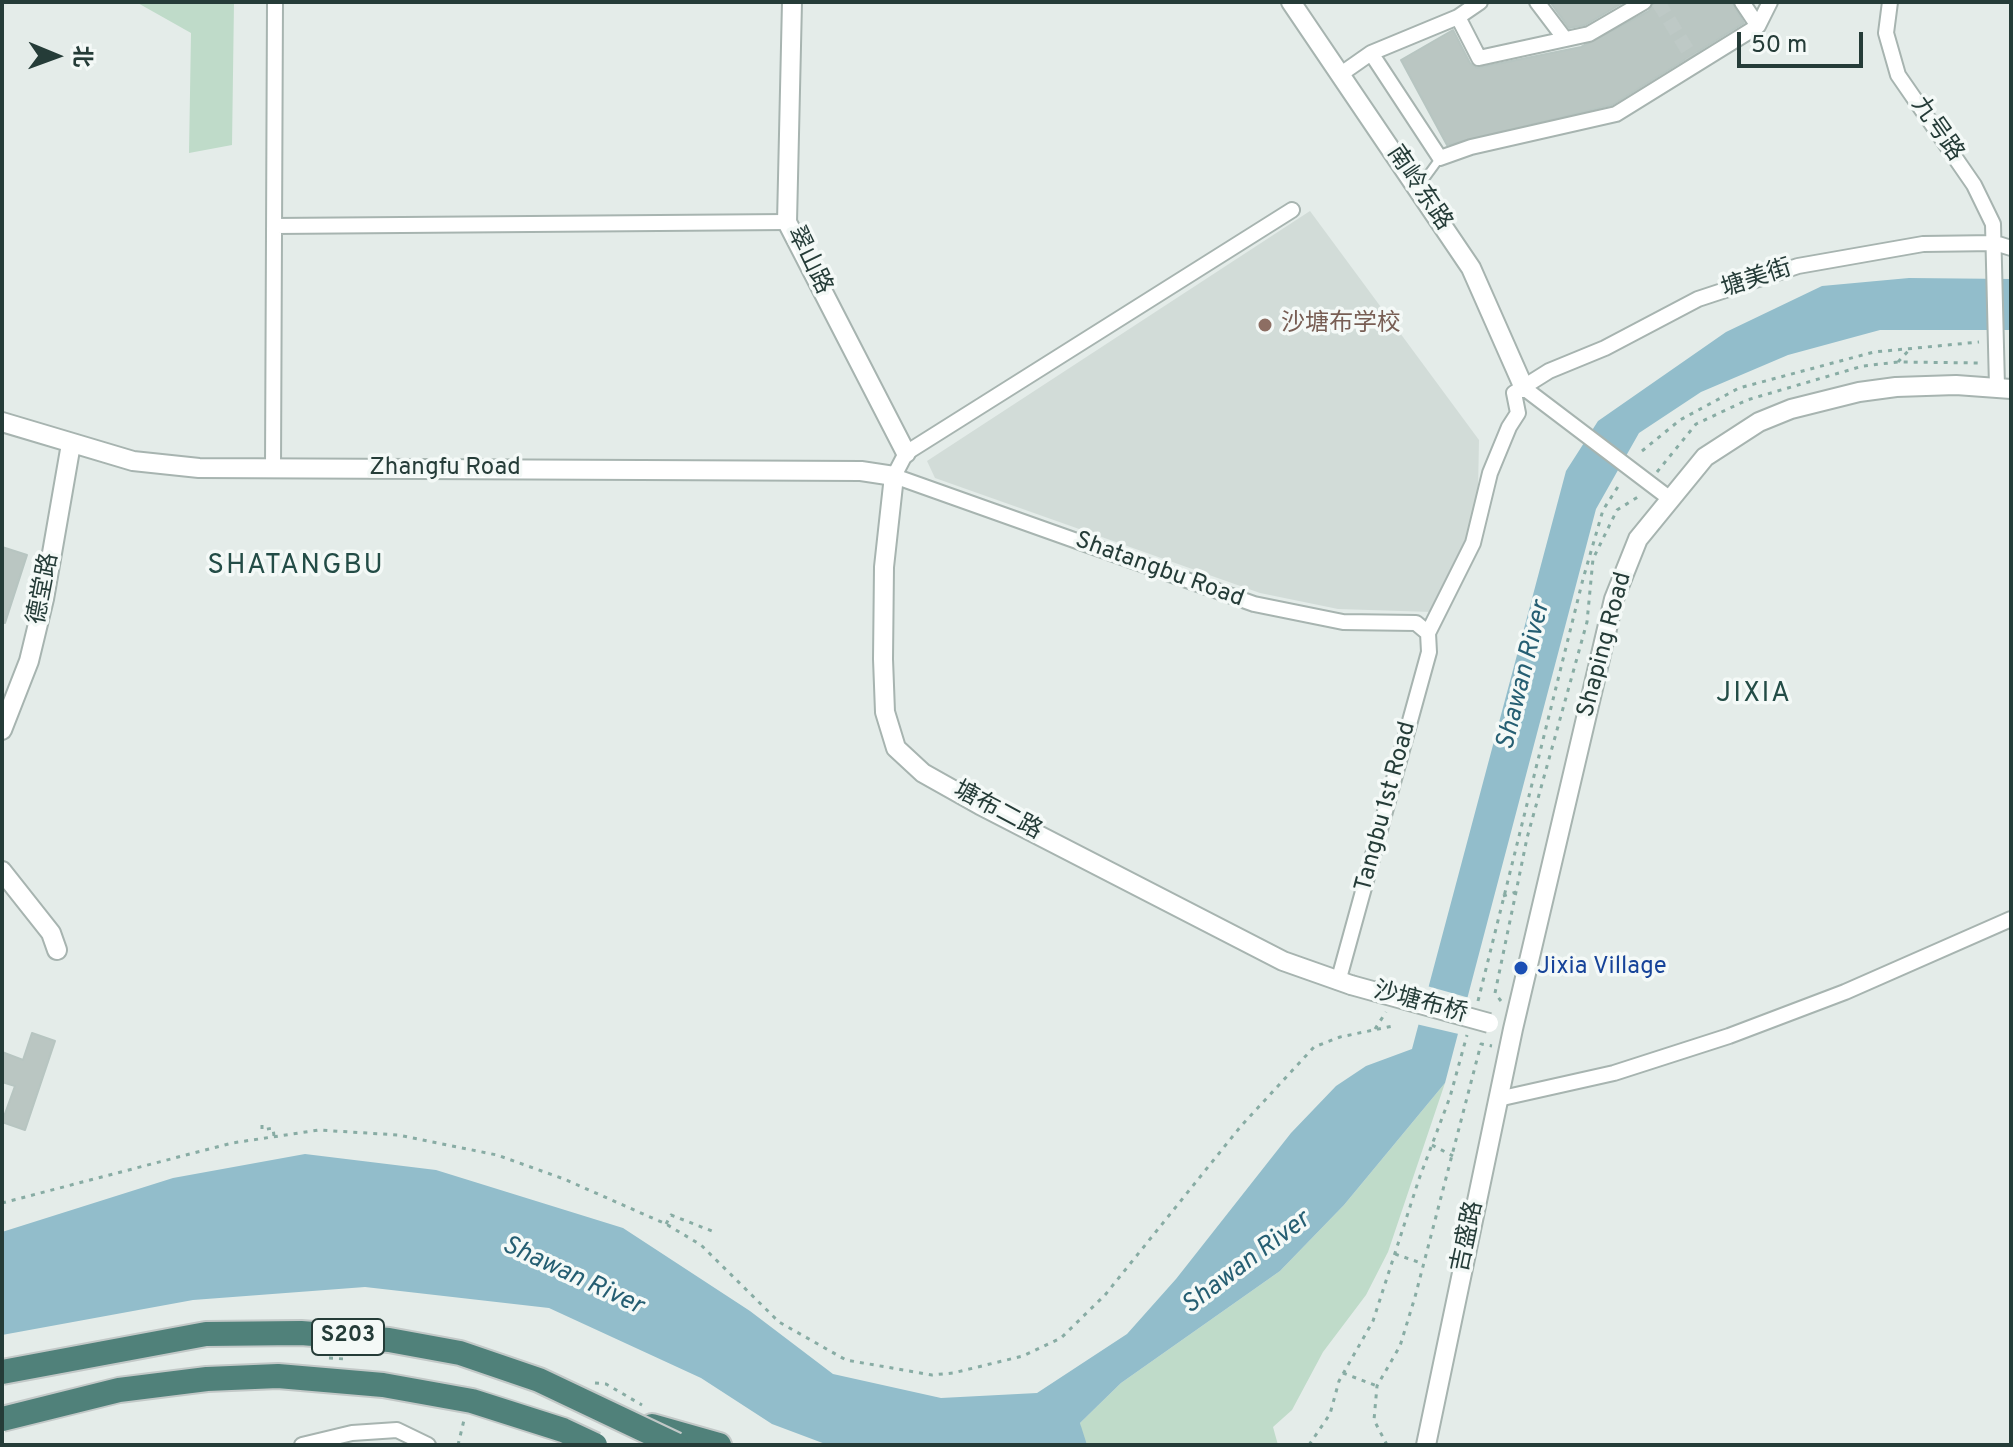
<!DOCTYPE html>
<meta charset="utf-8">
<style>
body{margin:0}
#map{position:relative;width:2013px;height:1447px;overflow:hidden;background:#e4ece9;font-family:Overpass,"Noto Sans SC",sans-serif}
canvas{display:block}
.frame{position:absolute;inset:0;border:4px solid #253c38;pointer-events:none}
.north{position:absolute;left:16px;top:16px;width:80px;height:80px;-webkit-text-stroke:6px #f4f9f7;paint-order:stroke;rotate:91deg;font-size:22px;font-weight:700;line-height:32px;text-align:center;color:#253c38}
.north::after{content:'';display:block;margin:auto;width:28px;height:36px;background:#253c38;clip-path:polygon(50% 0,100% 100%,50% 72%,0 100%)}
.scale{position:absolute;left:1737px;top:32px;width:126px;height:36px;box-sizing:border-box;border:4px solid #253c38;border-top:0;padding-left:10px;font-size:24px;line-height:28px;white-space:nowrap;color:#253c38;-webkit-text-stroke:6px #f4f9f7;paint-order:stroke}
</style>
<div id="map">
<canvas width="2013" height="1447"></canvas>
<div class="frame"></div>
<div class="north">北</div>
<div class="scale">50 m</div>
</div>
<script>
const ctx = document.querySelector('canvas').getContext('2d');
ctx.lineJoin = 'round';
function paint(path, color) { ctx.fillStyle = color; ctx.fill(path, 'evenodd'); }
const poly = rows => new Path2D(rows.map(r => 'M' + r).join(''));
function trace(path, color, width, dash) { ctx.strokeStyle = color; ctx.lineWidth = width; ctx.lineCap = dash ? 'butt' : 'round'; ctx.setLineDash(dash || []); ctx.stroke(path); }
function label(font, color, halo, rows, align = 'center') {
  ctx.font = font + ' Overpass,"Noto Sans SC",sans-serif'; ctx.lineWidth = 7; ctx.setLineDash([]); ctx.textBaseline = 'middle'; ctx.strokeStyle = halo; ctx.fillStyle = color; for (const [text, x, y, turn = 0] of rows) {
    ctx.save(); ctx.translate(x, y); ctx.rotate((+turn || 0) * Math.PI / 180); ctx.textAlign = isNaN(turn) ? turn : align; if (halo) ctx.strokeText(text, 0, 0); ctx.fillText(text, 0, 0); ctx.restore();
  }
}
const built = poly([
 [1310,211,1479,440,1478,490,1464,545,1432,612,1338,609,1260,593,935,478,927,461]
]);
const green = poly([
 [136,2,234,2,232,145,189,153,191,33],
 [1445,1083,1388,1252,1366,1295,1323,1352,1292,1410,1273,1427,1278,1445,1084,1445,1080,1423,1121,1383,1280,1271,1344,1205]
]);
const water = poly([
 [1909,278,2011,279,2011,330,1880,330,1788,355,1701,392,1639,433,1596,509,1445,1083,1344,1205,1280,1271,1121,1383,1080,1423,1087,1445,828,1445,772,1424,701,1378,549,1308,365,1287,193,1300,2,1335,2,1232,173,1178,305,1154,436,1170,623,1228,750,1311,833,1374,941,1398,1037,1393,1127,1334,1176,1279,1291,1133,1336,1086,1366,1066,1412,1049,1566,471,1598,421,1726,332,1822,286]
]);
const pier = poly([
 [1427,986,1473,999,1463,1035,1416,1024]
]);
const building = poly([
 [1550,2,1624,2,1585,25,1569,28,1550,2],
 [1654,2,1732,2,1744,23,1612,105,1447,145,1401,60,1453,30,1470,63,1477,68,1581,47,1649,11,1654,2],
 [2,547,27,555,5,623,2,622,2,547],
 [32,1033,55,1041,25,1130,2,1122,15,1086,2,1082,2,1052,23,1060,32,1033]
]);
const minorTunnel = poly([
 [1658,2,1693,59]
]);
const path = poly([
 [1898,362,1909,350],
 [1642,451,1680,420,1739,388,1874,352,1979,342],
 [1657,472,1696,424,1747,400,1863,366,1898,362,1980,363],
 [1503,896,1516,892],
 [1478,1001,1583,579,1603,510,1621,482],
 [1501,1001,1495,993,1516,892,1527,838,1587,622,1593,559,1617,510,1641,495],
 [1375,1029,1386,1012],
 [262,1125,262,1130,273,1128,274,1136],
 [1432,1145,1453,1156],
 [2,1203,232,1143,319,1130,398,1135,497,1155,564,1179,666,1224,701,1245,779,1322,846,1360,932,1375,953,1373,1023,1356,1061,1338,1105,1295,1241,1126,1314,1047,1340,1037,1393,1026],
 [666,1224,671,1215,717,1233],
 [1395,1254,1421,1263],
 [329,1358,345,1359],
 [1343,1373,1377,1386],
 [595,1383,606,1384,642,1405],
 [458,1445,464,1420],
 [1309,1445,1330,1414,1339,1381,1373,1321,1419,1179,1450,1097,1467,1035],
 [1387,1445,1374,1420,1377,1386,1400,1346,1415,1297,1481,1044,1492,1046]
]);
const service = poly([
 [1418,188,1440,158]
]);
const minor = poly([
 [1537,2,1565,39],
 [1742,2,1758,26],
 [1890,2,1886,33,1898,75,1974,185,1993,224,1997,387],
 [1458,17,1480,2],
 [1371,53,1458,17,1479,58,1589,34,1644,2],
 [1341,74,1371,53,1440,158,1471,147,1616,114,1758,26,1770,2],
 [1292,210,906,453,894,476,1254,604,1343,622,1416,623,1428,633],
 [274,226,787,222],
 [1524,388,1669,498],
 [273,468,275,2],
 [1428,633,1473,543,1490,473,1509,427,1518,413,1514,393,1549,371,1605,348,1698,299,1798,266,1923,244,1995,243,2011,248],
 [1338,982,1429,652,1428,633],
 [1498,1099,1614,1073,1729,1036,1845,992,2011,919],
 [302,1445,352,1433,397,1430,428,1445]
]);
const tertiary = poly([
 [792,2,787,222,906,453],
 [1291,2,1471,268,1524,388],
 [2,422,133,461,199,468,861,471,894,476,884,567,883,659,885,712,896,748,923,773,980,805,1283,961,1351,985],
 [2,730,29,661,44,599,71,444],
 [2,871,51,933,57,950],
 [1426,1445,1513,1029,1614,599,1638,539,1705,457,1759,422,1791,409,1859,392,1896,387,1956,385,2011,389]
]);
const trunk = poly([
 [652,1426,719,1445]
]);
const tertiaryBridge = poly([
 [1351,985,1489,1023]
]);
const trunkBridge = poly([
 [2,1372,206,1334,301,1333,389,1340,460,1353,539,1380,676,1445],
 [2,1419,119,1390,207,1379,278,1376,383,1385,472,1401,563,1430,595,1445]
]);
const markers = [
 [1265,325,8,"#8d6e63"],
 [1521,968,8,"#1a4fb4"]
];
const shields = [
 [348,1337,72]
];
const shieldNames = [
 ["S203",348,1337]
];
const streetNames = [
 ["九号路",1936,130,55],
 ["南岭东路",1418,189,56],
 ["翠山路",808,261,64],
 ["塘美街",1757,280,-18],
 ["Zhangfu Road",445,469],
 ["Shatangbu Road",1159,571,20],
 ["德堂路",45,589,-79],
 ["Shaping Road",1606,645,-75],
 ["Tangbu 1st Road",1387,807,-75],
 ["塘布二路",997,812,28],
 ["沙塘布桥",1420,1004,15],
 ["吉盛路",1469,1237,-78]
];
const educationNames = [
 ["沙塘布学校",1281,325]
];
const transitNames = [
 ["Jixia Village",1537,968]
];
const waterNames = [
 ["Shawan River",1525,676,-76],
 ["Shawan River",1247,1264,-37],
 ["Shawan River",572,1277,25]
];
const quarterNames = [
 ["SHATANGBU",296,567],
 ["JIXIA",1754,695]
];
paint(built, '#d2dcd8');
paint(green, '#bfdbc9');
paint(water, '#92bdcb');
paint(pier, '#e4ece9');
paint(building, '#bac6c2');
trace(building, '#b7c5c1', 2);
trace(minorTunnel, '#bec9c6', 14, [14, 7]);
trace(service, '#a7b4b0', 11);
trace(minor, '#a7b4b0', 18);
trace(tertiary, '#a7b4b0', 22);
trace(trunk, '#c2c8c7', 28);
trace(path, '#88aca4', 3, [4, 6]);
trace(service, '#fff', 7);
trace(minor, '#fff', 14);
trace(tertiary, '#fff', 18);
trace(trunk, '#50817a', 24);
trace(tertiaryBridge, '#a7b4b0', 22, []);
trace(trunkBridge, '#c2c8c7', 28, []);
trace(tertiaryBridge, '#fff', 18);
trace(trunkBridge, '#50817a', 24);
for (const [x, y, r, color] of markers) { const dot = new Path2D(); dot.arc(x, y, r, 0, 2 * Math.PI); ctx.fillStyle = color; ctx.fill(dot); trace(dot, '#f4f9f7', 3); }
for (const [x, y, w] of shields) { const box = new Path2D(); box.roundRect(x - w / 2, y - 18, w, 36, 6); ctx.fillStyle = '#f4f9f7'; ctx.fill(box); trace(box, '#253c38', 2); }
label('bold 22px', '#253c38', null, shieldNames);
label('24px', '#253c38', '#f4f9f7', streetNames);
label('24px', '#785e54', '#f4f9f7', educationNames, 'left');
label('24px', '#164399', '#f4f9f7', transitNames, 'left');
label('italic 26px', '#255e72', '#f4f9f7', waterNames);
ctx.letterSpacing = '2px';
label('28px', '#234c46', '#f4f9f7', quarterNames);
ctx.letterSpacing = '0px';
</script>
